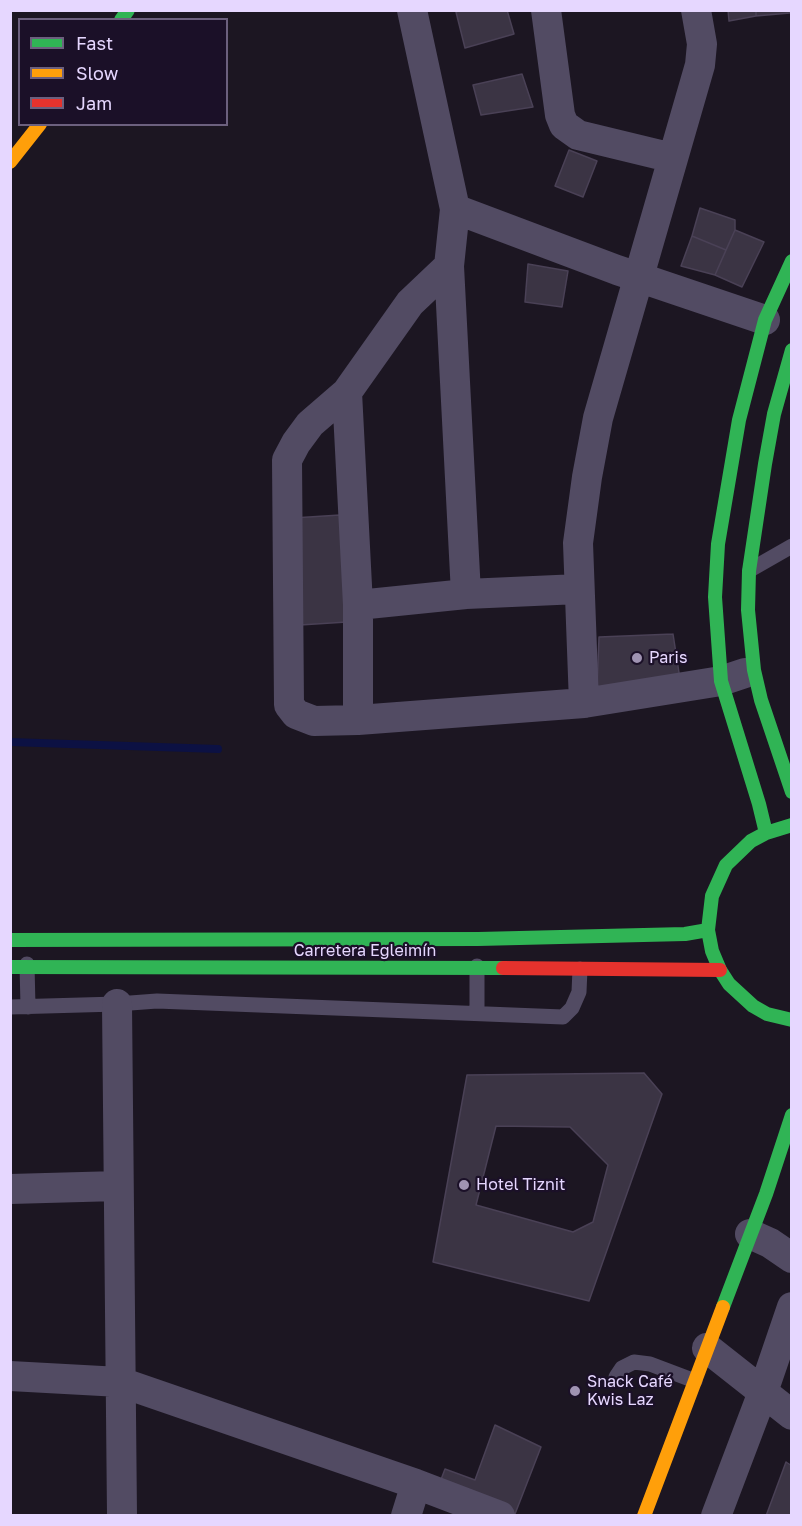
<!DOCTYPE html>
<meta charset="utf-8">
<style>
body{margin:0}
#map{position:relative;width:802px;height:1526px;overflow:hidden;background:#1c1622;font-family:"Golos Text",sans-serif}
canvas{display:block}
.frame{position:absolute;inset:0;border:12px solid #e6d7ff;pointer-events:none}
.legend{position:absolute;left:18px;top:18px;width:210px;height:108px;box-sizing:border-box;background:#1b1028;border:2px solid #6c607e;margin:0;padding:8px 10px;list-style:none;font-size:18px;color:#e6d7ff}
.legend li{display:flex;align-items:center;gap:12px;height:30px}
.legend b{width:30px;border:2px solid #6c607e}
</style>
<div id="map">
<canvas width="802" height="1526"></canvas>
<div class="frame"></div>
<ul class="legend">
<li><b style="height:8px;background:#30b455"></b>Fast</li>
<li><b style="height:8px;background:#ff9f0a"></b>Slow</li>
<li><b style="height:8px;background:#e5322d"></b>Jam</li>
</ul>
</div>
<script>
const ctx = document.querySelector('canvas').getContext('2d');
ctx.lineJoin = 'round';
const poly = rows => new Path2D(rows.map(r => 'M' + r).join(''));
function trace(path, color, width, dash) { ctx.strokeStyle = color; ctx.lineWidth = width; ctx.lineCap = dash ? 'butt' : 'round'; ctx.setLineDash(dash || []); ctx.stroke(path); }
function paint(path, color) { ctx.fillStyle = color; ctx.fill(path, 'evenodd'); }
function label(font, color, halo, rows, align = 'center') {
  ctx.font = font + ' "Golos Text",sans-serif'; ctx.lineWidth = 4.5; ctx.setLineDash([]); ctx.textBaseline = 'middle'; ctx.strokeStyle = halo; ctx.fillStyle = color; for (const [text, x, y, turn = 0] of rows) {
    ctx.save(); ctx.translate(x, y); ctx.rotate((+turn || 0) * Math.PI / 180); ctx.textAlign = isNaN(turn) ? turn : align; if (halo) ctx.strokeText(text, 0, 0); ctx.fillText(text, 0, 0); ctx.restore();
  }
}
const stream = poly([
 [10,742,218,749]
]);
const building = poly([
 [461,10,507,10,514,34,465,48,456,12,461,10],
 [728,10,756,10,756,16,729,21,728,10],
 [756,10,790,10,790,13,756,16,756,10],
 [522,74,533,107,481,115,473,85,522,74],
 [569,150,597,161,583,197,555,186,569,150],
 [700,208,735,220,735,230,726,250,692,236,700,208],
 [735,230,764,242,742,287,715,275,735,230],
 [692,236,726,250,715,275,681,266,692,236],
 [528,264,568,271,562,307,525,302,528,264],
 [340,515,347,622,300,625,293,518,340,515],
 [673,634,680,679,597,688,599,637,673,634],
 [644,1073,662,1094,589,1301,433,1262,467,1075,644,1073],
 [496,1126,570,1127,608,1165,593,1222,573,1232,476,1205,496,1126],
 [495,1425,541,1447,515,1514,437,1490,445,1469,475,1480,495,1425],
 [786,1462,792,1466,792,1516,766,1516,786,1462]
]);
const lane = poly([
 [750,570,792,546],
 [27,964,28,1007],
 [477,966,477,1013],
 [10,1007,117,1004,157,1001,563,1017,572,1008,579,992,580,969],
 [616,1377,622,1368,634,1362,650,1364,695,1381]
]);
const street = poly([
 [412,10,455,209,449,266,466,594],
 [546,10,560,115,564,125,578,135,673,158],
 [455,209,617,270,765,320],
 [449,266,410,303,347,392,310,424,296,443,287,460,289,705,296,714,314,721,358,720,584,703,721,681,745,673],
 [347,392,358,605,358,720],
 [358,605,466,594,579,589],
 [584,703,578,543,587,477,598,418,700,65,702,44,696,10],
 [117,1004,122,1516],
 [10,1189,118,1186],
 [750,1234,770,1243,792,1258],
 [707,1348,792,1415],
 [10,1376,120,1382,416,1484,500,1516],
 [406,1516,416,1484],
 [716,1516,763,1392,792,1307]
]);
const fast = poly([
 [121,20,128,10],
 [792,350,774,414,765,464,749,571,748,610,754,670,761,700,792,792],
 [792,825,766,833,751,841,726,865,712,896,708,930,712,951,720,970,729,984,753,1006,767,1014,792,1020],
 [766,833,759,804,721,681,715,597,718,544,739,420,765,320,792,261],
 [10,940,478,939,685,934,708,930],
 [10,967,503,968],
 [723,1307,766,1194,792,1115]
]);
const slow = poly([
 [10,162,40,124],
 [644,1516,723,1307]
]);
const jam = poly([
 [503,968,720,970]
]);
const markers = [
 [637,658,6,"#9f93b2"],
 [464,1185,6,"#9f93b2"],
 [575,1391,6,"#9f93b2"]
];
const poiNames = [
 ["Paris",649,658],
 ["Hotel Tiznit",476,1185],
 ["Snack Café",587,1382],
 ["Kwis Laz",587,1400]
];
const streetNames = [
 ["Carretera Egleimín",365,951]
];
trace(stream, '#0c1143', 8);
paint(building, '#3b3444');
trace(building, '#4a4156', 1.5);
trace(lane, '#524b63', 15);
trace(street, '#524b63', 30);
trace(fast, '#30b455', 14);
trace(slow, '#ff9f0a', 14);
trace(jam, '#e5322d', 14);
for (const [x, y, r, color] of markers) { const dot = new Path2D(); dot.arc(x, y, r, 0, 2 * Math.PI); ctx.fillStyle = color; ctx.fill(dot); trace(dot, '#1b1028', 2); }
label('16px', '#e6d7ff', '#1b1028', poiNames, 'left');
label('16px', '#e6d7ff', '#1b1028', streetNames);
</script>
